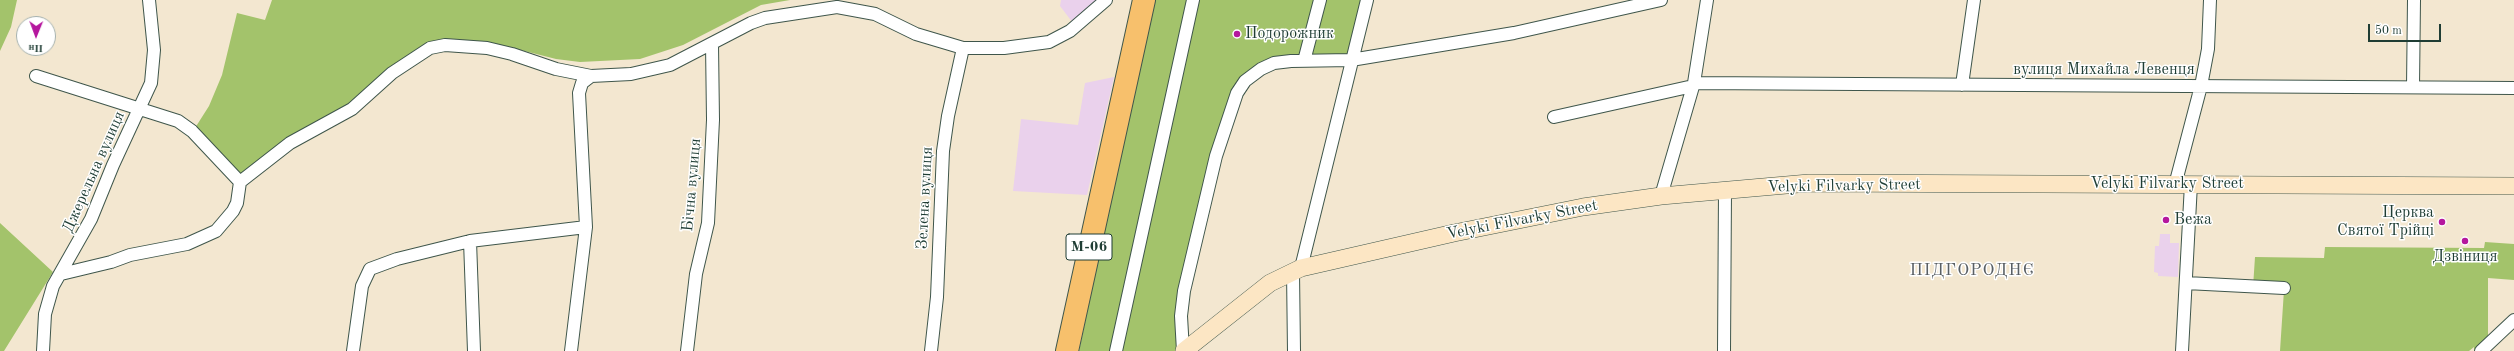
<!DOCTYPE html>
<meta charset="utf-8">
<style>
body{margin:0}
#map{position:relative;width:2514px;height:351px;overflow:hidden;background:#f3e7d0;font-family:"Old Standard TT",serif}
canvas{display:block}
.north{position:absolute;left:16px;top:16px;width:40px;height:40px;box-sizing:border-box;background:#fff;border:1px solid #a5b1ae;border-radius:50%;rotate:181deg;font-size:11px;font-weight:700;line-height:16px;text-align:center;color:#1f3d34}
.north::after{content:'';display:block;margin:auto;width:14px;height:18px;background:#b5179e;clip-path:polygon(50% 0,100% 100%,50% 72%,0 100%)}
.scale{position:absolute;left:2368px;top:24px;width:73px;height:18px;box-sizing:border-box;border:2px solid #1f3d34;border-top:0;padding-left:5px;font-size:12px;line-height:14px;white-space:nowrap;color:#1f3d34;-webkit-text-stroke:3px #fff;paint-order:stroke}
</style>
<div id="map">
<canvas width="2514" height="351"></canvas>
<div class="north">Пн</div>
<div class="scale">50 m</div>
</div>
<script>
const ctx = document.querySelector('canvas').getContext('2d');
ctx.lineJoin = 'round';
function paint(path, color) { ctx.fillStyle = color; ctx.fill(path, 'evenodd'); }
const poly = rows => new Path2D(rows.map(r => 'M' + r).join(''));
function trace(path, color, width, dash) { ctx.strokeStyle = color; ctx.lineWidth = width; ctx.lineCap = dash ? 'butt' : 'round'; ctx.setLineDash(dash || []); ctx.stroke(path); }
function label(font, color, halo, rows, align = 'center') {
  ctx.font = font + ' "Old Standard TT",serif'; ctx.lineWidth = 3; ctx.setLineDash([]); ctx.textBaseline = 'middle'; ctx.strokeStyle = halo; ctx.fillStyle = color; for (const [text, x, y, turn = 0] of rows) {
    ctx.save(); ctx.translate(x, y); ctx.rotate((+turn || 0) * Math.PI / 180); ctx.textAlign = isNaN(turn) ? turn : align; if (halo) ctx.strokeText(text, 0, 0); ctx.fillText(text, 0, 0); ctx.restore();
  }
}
const built = poly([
 [1061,0,1100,0,1076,27,1060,6],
 [1114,77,1087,195,1013,191,1021,119,1078,125,1085,83],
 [2160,234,2170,234,2170,243,2179,243,2178,277,2158,276,2158,273,2154,272,2155,246,2159,246]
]);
const green = poly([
 [0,0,17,0,11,27,0,51],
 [272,0,790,0,761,5,683,45,640,59,580,62,556,59,489,42,445,39,428,42,387,70,348,104,240,176,195,128,209,106,222,75,237,13,265,20],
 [1153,0,1368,0,1351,60,1274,63,1237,93,1184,291,1183,351,1079,351],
 [0,223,53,272,4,351,0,351],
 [2485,242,2514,244,2514,280,2488,278,2488,344,2481,351,2474,351,2474,347,2469,351,2280,351,2284,290,2253,287,2255,257,2324,258,2325,247,2484,248]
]);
const street = poly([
 [1304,61,1320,0],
 [36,76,178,121,192,131,240,182,290,143,352,109,392,73,430,48,445,45,487,48,512,54,556,69,591,76,631,74,670,65,751,23,765,18,837,7,875,14,916,34,963,48,1004,48,1049,42,1070,31,1106,0],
 [1694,83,2514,88],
 [1962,85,1974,0],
 [2413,87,2414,0],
 [1554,117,1693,86],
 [2175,185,2201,86,2208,49,2210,0],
 [1661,196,1694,83,1707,0],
 [470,241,474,351],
 [1301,268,1367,0],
 [1293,272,1294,351],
 [61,274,111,262,130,255,187,244,216,231,233,211,237,203,240,182],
 [2186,283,2284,288],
 [43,351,45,314,53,286,91,219,113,165,151,83,154,50,149,0],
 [353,351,362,286,370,269,397,259,470,241,586,227],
 [571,351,586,227,579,93,582,83,591,76],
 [687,351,696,274,708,223,713,120,712,44],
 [931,351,937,297,943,151,948,116,963,48],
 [1116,351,1193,0],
 [1183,351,1181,316,1184,291,1216,156,1237,93,1245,81,1261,69,1274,63,1291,61,1351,60,1514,33,1661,0],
 [1724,351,1725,191],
 [2182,351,2191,184],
 [2481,351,2514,320]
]);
const secondary = poly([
 [1184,351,1270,283,1301,268,1454,233,1583,207,1661,196,1809,183,2514,186]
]);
const highway = poly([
 [1067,351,1144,0]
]);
const markers = [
 [1237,34,4,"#b5179e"],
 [2166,220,4,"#b5179e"],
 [2442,222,4,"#b5179e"],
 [2465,241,4,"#b5179e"]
];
const shields = [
 [1089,247,46]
];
const shieldNames = [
 ["М-06",1089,247]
];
const poiNames = [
 ["Подорожник",1245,34],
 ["Церква",2434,213,"right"],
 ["Святої Трійці",2434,231,"right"],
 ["Вежа",2174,220],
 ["Дзвіниця",2465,257,"center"]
];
const streetNames = [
 ["вулиця Михайла Левенця",2104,70],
 ["Джерельна вулиця",94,172,-66],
 ["Velyki Filvarky Street",2167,184],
 ["Бічна вулиця",692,185,-85],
 ["Velyki Filvarky Street",1844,186,-1],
 ["Зелена вулиця",925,198,-87],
 ["Velyki Filvarky Street",1522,220,-11]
];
const neighbourhoodNames = [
 ["ПІДГОРОДНЄ",1972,271]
];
paint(built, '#ead1ec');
paint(green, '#a3c36b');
trace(street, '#3f564b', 14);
trace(secondary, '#3f564b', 18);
trace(highway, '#3f564b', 24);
trace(street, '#fff', 12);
trace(secondary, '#fce6c4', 17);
trace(highway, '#f7c06c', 22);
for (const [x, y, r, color] of markers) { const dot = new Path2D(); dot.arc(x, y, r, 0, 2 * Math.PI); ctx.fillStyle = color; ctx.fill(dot); trace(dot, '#fff', 1.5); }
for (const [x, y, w] of shields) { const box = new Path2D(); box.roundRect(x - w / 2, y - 13, w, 26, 3); ctx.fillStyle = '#fff'; ctx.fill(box); trace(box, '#1f3d34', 1); }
label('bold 15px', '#1f3d34', null, shieldNames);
label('16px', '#1f3d34', '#fff', poiNames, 'left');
label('16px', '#1f3d34', '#fff', streetNames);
ctx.letterSpacing = '1px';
label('17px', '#595f64', '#fff', neighbourhoodNames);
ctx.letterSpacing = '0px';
</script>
